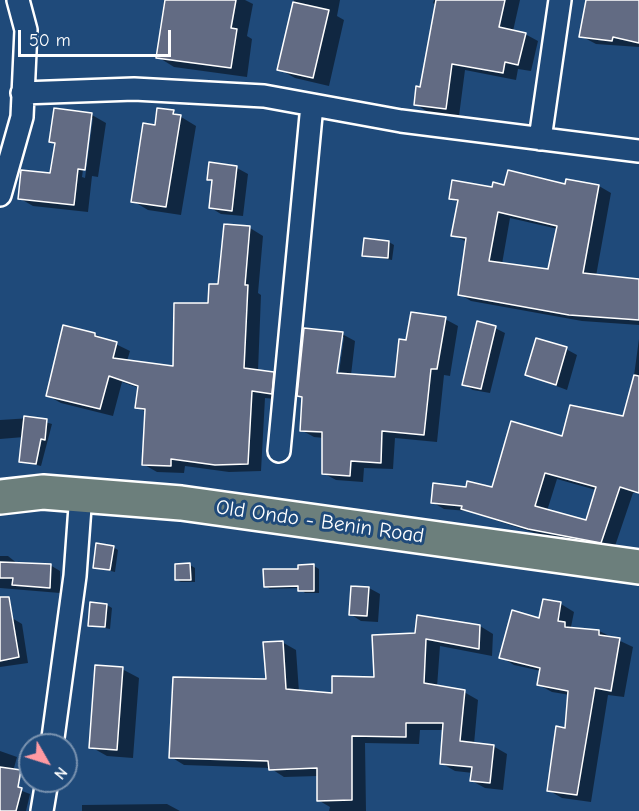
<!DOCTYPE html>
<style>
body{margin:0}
#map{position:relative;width:639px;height:811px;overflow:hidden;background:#1f4a7a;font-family:"Comic Neue",sans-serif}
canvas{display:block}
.north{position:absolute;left:18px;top:733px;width:60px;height:60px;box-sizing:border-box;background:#1f4a7a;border:2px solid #7992af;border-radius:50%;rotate:129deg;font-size:16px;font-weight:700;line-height:24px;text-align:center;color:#fff}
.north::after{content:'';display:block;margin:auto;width:21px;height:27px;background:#ff9aa2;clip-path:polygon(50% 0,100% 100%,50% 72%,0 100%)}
.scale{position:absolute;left:18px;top:30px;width:153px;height:27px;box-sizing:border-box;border:3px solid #fff;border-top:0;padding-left:8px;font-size:18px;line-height:21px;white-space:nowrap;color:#fff;-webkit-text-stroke:4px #1f4a7a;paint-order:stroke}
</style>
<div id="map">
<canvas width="639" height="811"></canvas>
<div class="north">N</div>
<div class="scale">50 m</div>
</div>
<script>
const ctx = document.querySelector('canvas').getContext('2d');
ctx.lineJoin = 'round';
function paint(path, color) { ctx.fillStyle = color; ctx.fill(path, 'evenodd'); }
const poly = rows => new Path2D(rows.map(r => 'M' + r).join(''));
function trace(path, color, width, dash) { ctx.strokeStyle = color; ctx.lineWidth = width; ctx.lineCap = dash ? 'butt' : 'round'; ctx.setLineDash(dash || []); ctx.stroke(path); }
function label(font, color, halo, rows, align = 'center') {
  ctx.font = font + ' "Comic Neue",sans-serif'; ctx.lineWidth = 6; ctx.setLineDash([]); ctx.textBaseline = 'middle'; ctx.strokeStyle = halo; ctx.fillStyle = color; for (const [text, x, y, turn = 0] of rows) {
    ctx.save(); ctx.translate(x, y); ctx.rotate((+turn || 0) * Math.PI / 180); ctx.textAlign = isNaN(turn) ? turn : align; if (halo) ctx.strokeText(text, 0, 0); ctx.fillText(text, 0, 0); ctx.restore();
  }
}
const shadow = poly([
 [164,0,245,0,253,4,247,36,252,39,247,77,174,67,158,57],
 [294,0,340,0,337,16,344,20,329,86,295,78,279,69],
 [434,0,520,0,513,31,525,34,538,41,531,71,518,69,516,80,465,70,459,116,428,112,415,104,421,89,437,6,433,3],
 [587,0,639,0,639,47,596,44,581,36],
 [55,109,92,115,106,123,98,177,92,176,88,212,33,206,19,198,52,175,57,145,50,141],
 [90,118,93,118,85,178,82,177],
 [173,112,196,126,181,215,148,210,133,201,156,127],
 [237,168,248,174,243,216,221,214,211,208,214,182,208,179],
 [599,186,611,193,596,276,639,280,639,325,582,321,471,301,459,294,467,242,453,235,459,203,451,198,505,187],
 [510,218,558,229,549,270,502,264],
 [225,226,250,228,263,236,258,293,261,295,258,371,273,373,287,381,285,400,265,398,261,471,229,472,185,466,184,473,157,472,143,464,146,412,137,407,139,388,122,382,113,416,61,403,48,396,95,334,130,351,127,361,174,368,219,286],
 [389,242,394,245,392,260,364,255],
 [445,319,458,326,450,376,444,375,437,442,395,438,393,469,364,468,363,482,336,480,323,473,324,438,314,437,301,430,303,398,299,396,342,334,355,341,351,375,396,378,407,341],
 [341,337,344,337,338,380,335,380],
 [495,328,505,333,490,393,473,390,464,385],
 [639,339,639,459,635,493,633,493,614,549,541,535,467,511,444,509,432,502,493,489,624,417,633,383],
 [557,479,596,490,587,522,547,511],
 [566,349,577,355,567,390,527,375],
 [31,418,52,424,41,466,21,461,24,437,0,439,0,420],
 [113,547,118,550,115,572,94,567],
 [0,556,8,556,18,564,50,565,60,571,60,593,0,588],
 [190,565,195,568,195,582,181,582,176,580],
 [314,566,319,569,319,593,305,593,300,588,270,589,265,586],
 [369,588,380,594,378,622,361,621,350,614],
 [0,595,4,619,12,618,22,624,28,663,0,667],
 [544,600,561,604,574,612,571,627,576,630,599,631,633,647,624,697,608,695,591,802,562,798,548,790,567,729,570,695,552,692,539,685,541,671,514,665,501,657,540,620],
 [107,605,112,608,110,629,90,625],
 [480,626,493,634,492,656,440,646,437,687,464,692,478,700,474,744,493,746,507,754,503,790,485,788,472,781,473,773,455,771,441,763,444,730,420,730,419,744,365,743,366,811,329,811,330,807,318,800,318,776,284,777,270,768,184,765,171,757,268,681,282,642,296,650,299,692,334,695,375,678,417,634],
 [122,669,139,678,133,758,107,756,91,747],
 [0,751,17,757,9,786,30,794,26,811,0,811],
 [167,804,180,811,82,811,82,805]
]);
const building = poly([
 [165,0,236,0,231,28,237,29,231,68,156,58,165,0],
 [436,0,505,0,499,27,526,33,518,65,505,62,503,73,452,64,446,109,414,105,416,86,420,87,436,0],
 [586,0,639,0,639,43,613,37,612,41,579,37,586,0],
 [293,2,329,10,313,78,277,70,293,2],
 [54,108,92,113,85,170,78,169,74,205,18,199,21,170,50,173,55,143,49,142,54,108],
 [157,108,174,110,173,114,181,115,166,207,131,202,143,123,155,125,157,108],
 [209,162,237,166,232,211,209,208,212,180,207,180,209,162],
 [508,170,565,184,566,179,599,185,583,273,639,279,639,320,569,315,458,295,466,238,451,236,458,200,449,199,452,180,492,187,493,182,504,185,508,170],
 [498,212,557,226,548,269,489,261,498,212],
 [224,224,250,226,245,285,248,285,244,368,274,372,272,394,252,391,248,464,215,465,171,459,171,466,142,465,145,409,135,408,138,386,109,376,100,409,46,396,63,325,95,333,95,336,117,342,113,358,173,366,174,303,208,303,209,284,218,284,224,224],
 [364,238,389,241,388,258,362,256,364,238],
 [411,312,446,317,437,369,431,369,424,435,382,431,381,463,351,461,350,476,322,474,322,432,300,431,302,397,297,396,304,328,343,332,337,373,395,377,399,339,406,340,411,312],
 [477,321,496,326,481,389,462,385,477,321],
 [536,338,567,347,556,385,525,375,536,338],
 [634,375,639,376,639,493,620,487,601,543,528,529,461,509,462,506,431,503,433,483,466,487,467,481,492,487,511,421,562,436,570,405,623,416,634,375],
 [545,473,596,487,586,520,535,506,545,473],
 [24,416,47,419,45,440,41,439,36,464,19,462,24,416],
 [96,543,114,546,110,570,93,568,96,543],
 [0,562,51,564,50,588,12,585,13,578,0,578,0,562],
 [190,563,191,580,175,580,175,564,190,563],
 [314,564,314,591,298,591,298,586,264,587,263,569,298,569,298,565,314,564],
 [351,586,369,587,367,616,349,615,351,586],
 [0,597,9,597,19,657,0,661,0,597],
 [543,599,561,602,558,621,565,622,565,627,599,630,599,635,620,638,611,691,595,688,577,795,547,791,556,726,565,728,568,691,537,685,540,668,499,658,512,610,539,618,543,599],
 [90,602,107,604,105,627,88,626,90,602],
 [417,615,480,625,479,649,426,639,424,683,465,690,460,741,494,745,490,783,470,781,472,767,440,764,443,723,406,723,406,737,352,736,352,800,317,801,317,768,269,770,268,761,169,758,173,677,266,679,263,642,283,641,286,689,332,693,332,676,374,677,372,635,415,633,417,615],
 [95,665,123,667,117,750,89,748,95,665],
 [0,767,21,770,18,787,22,788,16,811,0,811,0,767]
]);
const minor = poly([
 [22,93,134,89,264,96,401,121,639,151],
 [540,139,560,0],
 [0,195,22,117,26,30,18,0],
 [279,451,312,105],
 [52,745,75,576,81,493],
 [42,811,47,781]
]);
const primary = poly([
 [0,497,43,492,181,503,639,567]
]);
const streetNames = [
 ["Old Ondo - Benin Road",320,522,8]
];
paint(shadow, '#0007');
paint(building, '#626b83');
trace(building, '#fff', 1.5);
trace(minor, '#fff', 26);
trace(primary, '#fff', 38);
trace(minor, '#1f4a7a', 21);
trace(primary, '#6c7f7c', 33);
label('21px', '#fff', '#1f4a7a', streetNames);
</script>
